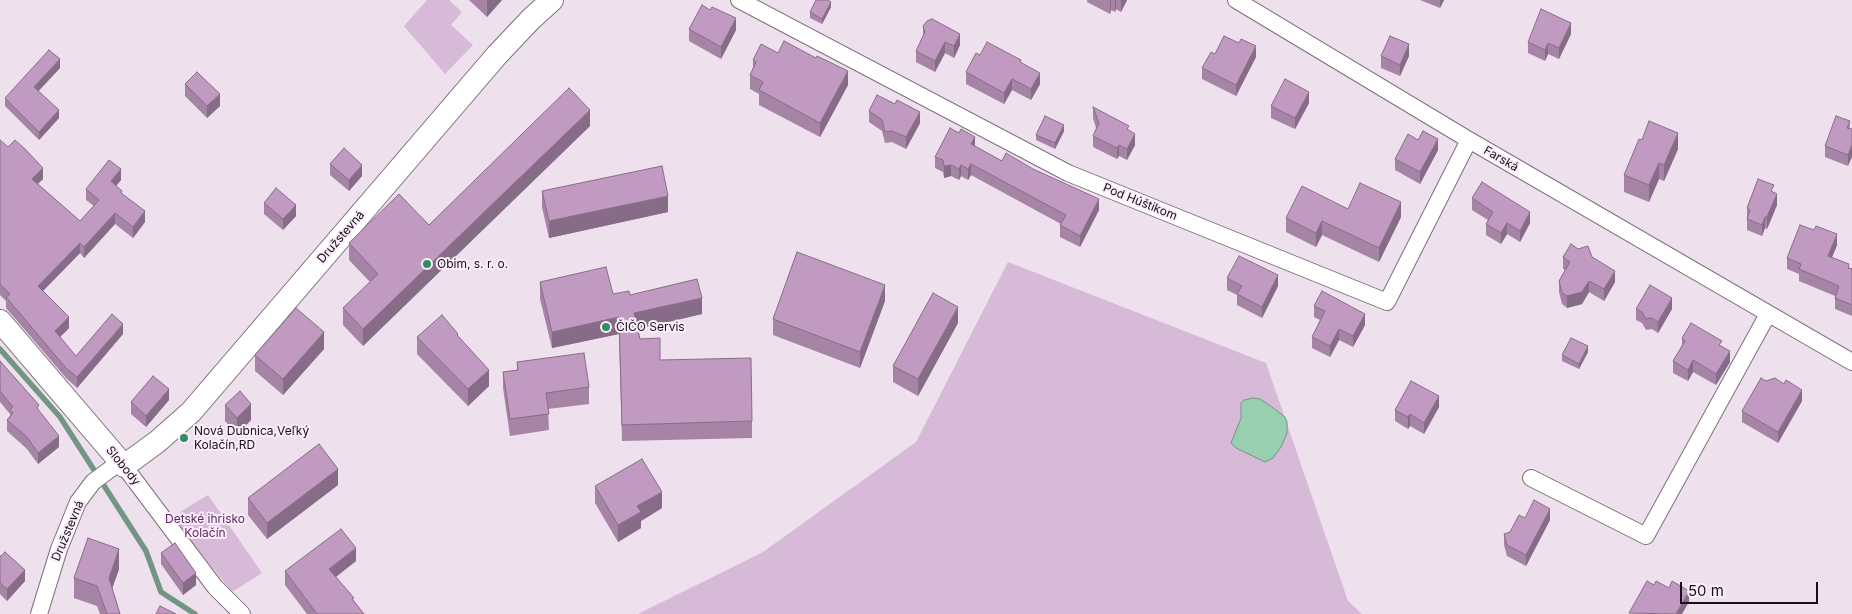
<!DOCTYPE html>
<meta charset="utf-8">
<style>
body{margin:0}
#map{position:relative;width:1852px;height:614px;overflow:hidden;background:#eee0ed;font-family:Inter,sans-serif}
canvas{display:block}
.scale{position:absolute;left:1680px;top:582px;width:138px;height:22px;box-sizing:border-box;border:2px solid #171217;border-top:0;padding-left:6px;font-size:15px;line-height:18px;white-space:nowrap;color:#171217;-webkit-text-stroke:4px #fbedfb;paint-order:stroke}
</style>
<div id="map">
<canvas width="1852" height="614"></canvas>
<div class="scale">50 m</div>
</div>
<script>
const ctx = document.querySelector('canvas').getContext('2d');
ctx.lineJoin = 'round';
function paint(path, color) { ctx.fillStyle = color; ctx.fill(path, 'evenodd'); }
const poly = rows => new Path2D(rows.map(r => 'M' + r).join(''));
function trace(path, color, width, dash) { ctx.strokeStyle = color; ctx.lineWidth = width; ctx.lineCap = dash ? 'butt' : 'round'; ctx.setLineDash(dash || []); ctx.stroke(path); }
function label(font, color, halo, rows, align = 'center') {
  ctx.font = font + ' Inter,sans-serif'; ctx.lineWidth = 4; ctx.setLineDash([]); ctx.textBaseline = 'middle'; ctx.strokeStyle = halo; ctx.fillStyle = color; for (const [text, x, y, turn = 0] of rows) {
    ctx.save(); ctx.translate(x, y); ctx.rotate((+turn || 0) * Math.PI / 180); ctx.textAlign = isNaN(turn) ? turn : align; if (halo) ctx.strokeText(text, 0, 0); ctx.fillText(text, 0, 0); ctx.restore();
  }
}
const green = poly([
 [427,0,449,0,462,12,451,25,473,45,445,74,404,26],
 [1008,262,1266,363,1348,601,1362,614,638,614,763,552,916,442],
 [208,495,262,573,232,592,182,530,179,524,180,512]
]);
const water = poly([
 [1253,398,1260,399,1272,407,1285,417,1287,422,1287,433,1281,447,1273,458,1265,462,1236,448,1231,443,1241,418,1241,403,1244,400,1253,398]
]);
const stream = poly([
 [0,349,60,417,146,551,161,592,195,614]
]);
const street = poly([
 [739,0,1068,173,1387,302,1469,140],
 [1236,0,1469,140,1852,362],
 [124,466,215,587,242,614],
 [1531,478,1646,536,1768,314],
 [39,614,59,549,78,502,93,482,120,462]
]);
const secondary = poly([
 [0,321,124,466,157,442,191,412,497,55,531,19,552,0]
]);
const wall = poly([
 [469,0,502,0,487,17],
 [1087,0,1127,0,1121,12,1116,9,1115,12,1111,10,1110,14,1087,2],
 [1420,0,1444,0,1440,8],
 [831,7,822,24,810,18,810,12],
 [923,26,960,45,954,58,945,53,935,72,916,62,916,51,923,36],
 [689,29,736,30,721,59,689,41],
 [1571,34,1559,59,1548,54,1545,61,1528,53,1528,42],
 [1239,43,1256,57,1236,96,1202,79,1202,68,1215,54],
 [778,53,848,85,820,137,759,105,759,94,750,89,750,75,753,69,753,60],
 [980,55,1021,63,1040,84,1031,100,1012,90,1004,104,966,84,966,72],
 [1381,56,1409,56,1400,76,1381,68],
 [60,68,38,91,59,118,39,140,5,106,5,98],
 [185,84,220,106,207,118,185,96],
 [1309,103,1295,129,1271,118,1271,106],
 [1093,107,1129,131,1135,145,1127,160,1119,156,1117,159,1093,147,1093,136,1096,128,1093,118],
 [869,111,920,123,906,149,892,142,885,143,882,131,869,122],
 [1850,121,1848,166,1825,157,1825,146],
 [590,126,363,346,343,325,343,308,370,282,349,260,349,243,429,225],
 [1064,131,1055,149,1036,140,1036,135],
 [0,140,43,179,38,184,80,221,94,206,86,200,86,189,121,180,116,186,145,222,133,238,115,224,84,258,80,253,43,291,69,328,60,337,76,356,123,334,77,388,66,378,6,308,6,301,0,295],
 [1642,140,1678,149,1664,181,1659,179,1649,202,1624,192,1624,175],
 [975,146,1002,161,1099,210,1080,247,1060,237,1060,225,1061,224,971,175,968,180,961,176,959,180,951,176,944,178,943,172,935,168,935,157],
 [1438,150,1420,184,1395,170,1395,159],
 [330,164,362,176,349,191,330,175],
 [542,191,668,212,549,238,542,207],
 [1774,192,1777,205,1767,229,1765,228,1762,236,1747,230,1747,208],
 [1472,198,1530,223,1520,242,1507,234,1501,244,1486,235,1486,224,1488,220,1472,210],
 [264,203,296,216,283,230,264,214],
 [1348,209,1401,217,1379,262,1322,235,1316,247,1286,232,1286,218],
 [1837,245,1832,257,1852,269,1852,316,1835,309,1835,296,1799,281,1799,274,1787,269,1787,258],
 [1563,257,1592,257,1615,282,1604,301,1589,292,1582,304,1567,308,1562,304,1559,292,1559,281,1565,270,1563,269],
 [1227,278,1278,286,1262,318,1237,305,1237,295,1227,290],
 [540,282,613,294,630,295,702,314,638,329,640,339,660,360,752,421,752,438,622,441,619,334,552,348,540,299],
 [885,301,860,368,773,335,773,319],
 [1314,306,1365,325,1353,347,1339,340,1330,357,1312,348,1312,337,1320,320,1314,317],
 [1636,309,1672,309,1658,333,1652,329,1646,330,1642,323,1636,320],
 [958,323,918,396,893,382,893,366],
 [458,336,489,386,468,406,417,354,417,337],
 [1682,338,1722,346,1730,362,1716,385,1693,372,1688,381,1673,373,1673,361,1682,346],
 [324,349,283,395,255,371,255,355],
 [1588,352,1579,369,1562,361,1562,355],
 [0,361,39,411,59,447,38,464,27,449,7,431,7,420,10,416,10,414,0,402],
 [517,362,589,387,589,404,548,409,549,430,510,436,503,388,503,372,517,370],
 [169,400,146,427,131,414,131,402],
 [1802,401,1778,443,1742,422,1742,411],
 [225,405,251,420,237,434,225,421],
 [1439,407,1424,434,1410,426,1408,429,1395,421,1395,410],
 [338,485,267,539,248,515,248,498],
 [595,486,662,508,641,521,641,528,618,542,595,503],
 [1550,520,1526,566,1507,556,1504,545,1504,534],
 [161,553,196,585,183,595,161,564],
 [0,556,25,581,7,601,0,594],
 [356,561,336,577,364,614,307,614,285,585,285,571],
 [119,569,112,589,120,614,100,614,97,606,74,598,74,578]
]);
const shadedWall = poly([
 [487,0,502,0,487,17],
 [1111,0,1111,10,1110,14,1110,2],
 [1115,0,1116,0,1116,9,1115,12],
 [1121,0,1127,0,1121,12],
 [1440,0,1444,0,1440,8],
 [831,2,831,7,822,24,822,19],
 [736,18,736,30,721,59,721,47],
 [1571,23,1571,34,1559,59,1559,48],
 [960,34,960,45,954,58,954,46],
 [945,42,945,53,935,72,935,61],
 [1548,43,1548,54,1545,61,1545,50],
 [1409,44,1409,56,1400,76,1400,65],
 [1256,46,1256,57,1236,96,1236,85],
 [60,59,60,68,34,96,34,87],
 [848,71,848,85,820,137,820,123],
 [1040,73,1040,84,1031,100,1031,89],
 [1012,79,1012,90,1004,104,1004,93],
 [1309,92,1309,103,1295,129,1295,118],
 [220,94,220,106,207,118,207,106],
 [59,110,59,118,39,140,39,132],
 [590,110,590,126,363,346,363,329],
 [920,112,920,123,906,149,906,137],
 [1064,125,1064,131,1055,149,1055,143],
 [1678,133,1678,149,1664,181,1664,165],
 [1135,134,1135,145,1127,160,1127,149],
 [975,137,975,148,971,144],
 [1438,139,1438,150,1420,184,1420,172],
 [1119,145,1119,156,1117,159,1117,148],
 [1852,145,1852,157,1848,166,1848,155],
 [1659,163,1659,179,1649,202,1649,185],
 [971,164,971,175,968,180,968,169],
 [362,165,362,176,349,191,349,180],
 [951,165,951,176,944,178,944,166],
 [961,165,961,176,959,180,959,169],
 [43,168,43,179,32,189,32,179],
 [121,169,121,180,111,192,111,181],
 [1777,194,1777,205,1767,229,1767,217],
 [668,196,668,212,549,238,549,221],
 [1099,199,1099,210,1080,247,1080,236],
 [1401,202,1401,217,1379,262,1379,248],
 [296,205,296,216,283,230,283,219],
 [145,211,145,222,133,238,133,227],
 [1530,212,1530,223,1520,242,1520,231],
 [115,213,115,224,84,258,84,247],
 [1765,217,1765,228,1762,236,1762,225],
 [1322,221,1322,235,1316,247,1316,233],
 [1507,223,1507,234,1501,244,1501,233],
 [1837,234,1837,245,1828,267,1828,256],
 [80,243,80,253,38,296,38,286],
 [1615,271,1615,282,1604,301,1604,289],
 [1278,275,1278,286,1262,318,1262,307],
 [1589,281,1589,292,1582,304,1567,308,1567,296],
 [885,285,885,301,860,368,860,352],
 [702,298,702,314,634,330,634,313],
 [1672,298,1672,309,1658,333,1658,322],
 [958,307,958,323,918,396,918,379],
 [1365,314,1365,325,1353,347,1353,336],
 [69,317,69,328,55,342,55,331],
 [619,317,619,334,552,348,552,332],
 [123,324,123,334,77,388,77,377],
 [1339,329,1339,340,1330,357,1330,346],
 [324,332,324,349,283,395,283,379],
 [1588,346,1588,352,1579,369,1579,364],
 [1730,351,1730,362,1716,385,1716,374],
 [1693,360,1693,372,1688,381,1688,370],
 [489,370,489,386,468,406,468,389],
 [169,389,169,400,146,427,146,416],
 [1802,390,1802,401,1778,443,1778,432],
 [1439,396,1439,407,1424,434,1424,423],
 [251,404,251,420,237,434,237,418],
 [1410,414,1410,426,1408,429,1408,417],
 [59,436,59,447,38,464,38,453],
 [338,469,338,485,267,539,267,523],
 [662,492,662,508,641,521,641,528,618,542,618,525,637,506],
 [1550,509,1550,520,1526,566,1526,555],
 [356,548,356,561,329,582,329,569],
 [119,549,119,569,109,597,109,578],
 [25,570,25,581,7,601,7,589],
 [196,573,196,585,183,595,183,583],
 [1689,591,1689,602,1682,614,1676,614]
]);
const building = poly([
 [816,0,828,0,831,2,822,19,810,12,816,0],
 [702,5,710,10,712,7,736,18,721,47,689,29,702,5],
 [1541,9,1571,23,1559,48,1548,43,1545,50,1528,42,1541,9],
 [932,19,960,34,954,46,945,42,935,61,916,51,925,32,923,26,927,21,932,19],
 [1224,36,1239,43,1241,39,1256,46,1236,85,1202,68,1211,52,1215,54,1224,36],
 [1390,36,1409,44,1400,65,1381,56,1390,36],
 [784,41,816,58,817,56,848,71,820,123,759,90,763,82,750,75,756,62,753,60,761,44,778,53,784,41],
 [987,42,1021,60,1020,62,1040,73,1031,89,1012,79,1004,93,966,72,976,53,980,55,987,42],
 [49,50,60,59,34,87,59,110,39,132,5,98,49,50],
 [197,72,220,94,207,106,185,84,197,72],
 [1285,79,1309,92,1295,118,1271,106,1285,79],
 [569,88,590,110,363,329,343,308,378,274,349,243,399,194,429,225,569,88],
 [877,95,895,104,897,100,920,112,906,137,892,131,885,132,882,120,869,111,877,95],
 [1093,107,1129,126,1127,129,1135,134,1127,149,1119,145,1117,148,1093,136,1099,123,1093,107],
 [1045,116,1064,125,1055,143,1036,135,1045,116],
 [1836,116,1850,121,1847,128,1852,129,1852,145,1848,155,1825,146,1836,116],
 [1649,121,1678,133,1664,165,1659,163,1649,185,1624,175,1639,139,1642,140,1649,121],
 [950,128,959,133,961,129,975,137,971,144,1002,161,1006,153,1033,169,1099,199,1080,236,1060,225,1066,215,971,164,968,169,961,165,959,169,951,165,944,166,943,160,935,157,950,128],
 [1423,131,1438,139,1420,172,1395,159,1408,134,1418,140,1423,131],
 [0,140,8,147,15,140,25,149,43,168,32,179,80,221,99,200,86,189,109,160,121,169,111,181,122,191,121,193,145,211,133,227,115,213,84,247,80,243,38,286,69,317,55,331,76,356,112,314,123,324,77,377,66,368,6,297,10,294,0,284,0,140],
 [344,148,362,165,349,180,330,164,344,148],
 [662,166,668,196,549,221,542,191,662,166],
 [1758,179,1774,185,1771,191,1777,194,1767,217,1765,217,1762,225,1747,219,1750,210,1747,208,1758,179],
 [1482,182,1530,212,1520,231,1507,223,1501,233,1486,224,1493,212,1472,198,1482,182],
 [1360,183,1401,202,1379,248,1322,221,1316,233,1286,218,1302,186,1348,209,1360,183],
 [276,188,296,205,283,219,264,203,276,188],
 [1800,225,1814,230,1816,226,1837,234,1828,256,1849,264,1848,268,1852,269,1852,305,1835,298,1839,286,1799,269,1801,264,1787,258,1800,225],
 [1571,244,1578,249,1588,246,1592,257,1615,271,1604,289,1589,281,1582,292,1567,296,1562,293,1559,281,1570,262,1563,257,1571,244],
 [797,252,885,285,860,352,773,319,797,252],
 [1239,256,1278,275,1262,307,1237,294,1242,286,1227,278,1239,256],
 [606,267,613,294,629,291,630,295,697,279,702,298,634,313,640,339,660,338,660,360,751,358,752,421,622,425,619,317,552,332,540,282,606,267],
 [1650,285,1672,298,1658,322,1652,318,1646,319,1642,312,1636,309,1650,285],
 [1322,291,1365,314,1353,336,1339,329,1330,346,1312,337,1325,311,1314,306,1322,291],
 [933,293,958,307,918,379,893,366,933,293],
 [296,308,324,332,283,379,255,355,296,308],
 [442,315,458,334,457,335,489,370,468,389,417,337,442,315],
 [1691,323,1722,341,1719,345,1730,351,1716,374,1693,360,1688,370,1673,361,1685,341,1682,338,1691,323],
 [1571,338,1588,346,1579,364,1562,355,1571,338],
 [584,353,589,387,546,393,549,414,510,419,503,372,518,370,517,362,584,353],
 [0,361,39,405,37,408,59,436,38,453,27,437,7,420,13,413,10,410,13,407,0,391,0,361],
 [153,376,169,389,146,416,131,402,153,376],
 [1761,378,1766,381,1775,378,1784,384,1786,380,1802,390,1778,432,1742,411,1761,378],
 [1411,381,1439,396,1424,423,1410,414,1408,417,1395,410,1411,381],
 [240,391,251,404,237,418,225,405,240,391],
 [319,444,338,469,267,523,248,498,319,444],
 [642,459,662,492,637,506,641,512,618,525,595,486,642,459],
 [1534,500,1550,509,1526,555,1507,545,1504,534,1510,532,1519,515,1525,518,1534,500],
 [341,529,356,548,329,569,354,598,352,599,364,614,317,614,285,571,341,529],
 [88,538,119,549,109,578,120,614,107,614,97,586,74,578,88,538],
 [175,543,196,573,183,583,161,553,175,543],
 [5,552,25,570,7,589,0,583,0,556,1,556,5,552],
 [1647,581,1654,585,1656,581,1669,588,1672,581,1689,591,1676,614,1629,613,1647,581],
 [160,606,176,614,156,614,160,606]
]);
const markers = [
 [427,264,5,"#338d63"],
 [606,327,5,"#338d63"],
 [184,438,5,"#338d63"]
];
const streetNames = [
 ["Farská",1501,159,30],
 ["Pod Húštikom",1140,202,22],
 ["Družstevná",341,237,-49],
 ["Slobody",123,466,51],
 ["Družstevná",68,531,-67]
];
const poiNames = [
 ["Obim, s. r. o.",437,264],
 ["ČIČO Servis",616,327],
 ["Nová Dubnica,Veľký",194,431],
 ["Kolačín,RD",194,445]
];
const parkNames = [
 ["Detské ihrisko",205,519],
 ["Kolačín",205,533]
];
paint(green, '#d7bad7');
paint(water, '#99cfb1');
trace(water, '#729683', 1);
trace(stream, '#729683', 5.5);
trace(street, '#7c707c', 18);
trace(secondary, '#7c707c', 24);
trace(street, '#fff', 16);
trace(secondary, '#fff', 22);
paint(wall, '#a684a6');
paint(shadedWall, '#876c87');
paint(building, '#c19ac1');
trace(building, '#876c87', 1);
for (const [x, y, r, color] of markers) { const dot = new Path2D(); dot.arc(x, y, r, 0, 2 * Math.PI); ctx.fillStyle = color; ctx.fill(dot); trace(dot, '#fbedfb', 2); }
label('12px', '#171217', '#fbedfb', streetNames);
label('12px', '#171217', '#fbedfb', poiNames, 'left');
label('12px', '#5c2b5d', '#fbedfb', parkNames);
</script>
